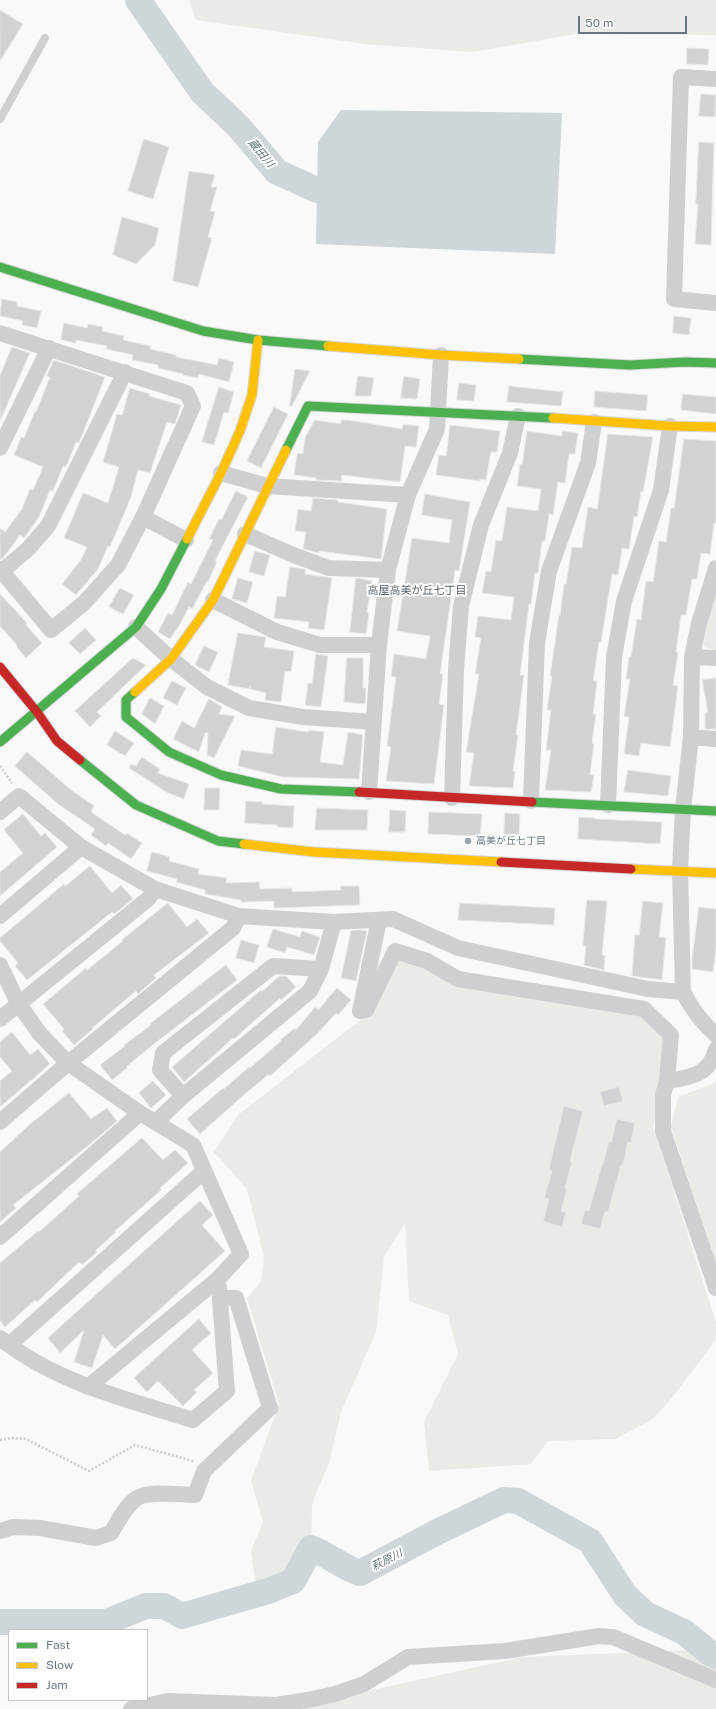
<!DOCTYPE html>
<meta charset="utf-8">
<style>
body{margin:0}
#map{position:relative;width:716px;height:1709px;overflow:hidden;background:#f9f9f9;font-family:"Public Sans",sans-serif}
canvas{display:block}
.legend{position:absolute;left:8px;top:1629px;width:140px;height:72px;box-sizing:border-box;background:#fff;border:1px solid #c1c8cd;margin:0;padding:5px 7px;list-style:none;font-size:12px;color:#657683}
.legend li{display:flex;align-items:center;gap:8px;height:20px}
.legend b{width:20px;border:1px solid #c1c8cd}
.scale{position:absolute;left:578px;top:16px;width:109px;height:18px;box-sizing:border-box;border:2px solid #657683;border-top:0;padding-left:5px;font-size:12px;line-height:14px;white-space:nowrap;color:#657683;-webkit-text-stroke:3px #fff;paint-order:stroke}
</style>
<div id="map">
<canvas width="716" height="1709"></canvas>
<ul class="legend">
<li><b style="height:5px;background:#4caf50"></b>Fast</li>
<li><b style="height:5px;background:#ffc107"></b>Slow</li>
<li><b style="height:5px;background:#c62828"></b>Jam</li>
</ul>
<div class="scale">50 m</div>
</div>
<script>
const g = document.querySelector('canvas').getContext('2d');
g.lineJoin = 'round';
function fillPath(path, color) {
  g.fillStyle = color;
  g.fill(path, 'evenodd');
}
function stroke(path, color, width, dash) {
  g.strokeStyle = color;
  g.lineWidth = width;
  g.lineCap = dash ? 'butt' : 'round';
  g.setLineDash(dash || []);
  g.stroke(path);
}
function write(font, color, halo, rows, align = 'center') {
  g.font = font + ' "Public Sans","Noto Sans JP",sans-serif';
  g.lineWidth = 4;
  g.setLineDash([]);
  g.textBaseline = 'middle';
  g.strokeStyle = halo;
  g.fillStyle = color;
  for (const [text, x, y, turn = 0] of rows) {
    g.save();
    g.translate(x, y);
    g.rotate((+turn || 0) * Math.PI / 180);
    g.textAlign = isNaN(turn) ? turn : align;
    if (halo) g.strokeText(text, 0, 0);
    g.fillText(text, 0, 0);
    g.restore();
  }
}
fillPath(new Path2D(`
 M189 0H716V35L576 34 472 52 365 44 196 20Z
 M716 593V650L704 647 705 623Z
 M403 953 459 976 643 1008 673 1046 653 1126 716 1322V1340L674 1395 653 1419 615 1439 548 1441 531 1464 429 1471 424 1422 458 1354 448 1315 409 1301 405 1223 384 1257 376 1332 341 1412 329 1464 315 1495 312 1506 311 1548 290 1579 256 1588 251 1551 263 1522 251 1481 279 1404 247 1298 261 1281 264 1258 247 1189 214 1152 238 1115 364 1017Z
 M716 1081V1265L671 1127 678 1097 714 1083Z
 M716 1649V1709H285L523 1657Z`), '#e8ebe6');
fillPath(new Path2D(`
 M341 110 562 113 555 254 316 244 318 142Z`), '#ced6d9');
stroke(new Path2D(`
 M138 0 202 92 238 126 277 172 317 190 352 192
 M0 1622H106L146 1606H164L182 1616 268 1591 293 1581 311 1548C329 1555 343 1568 360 1573L437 1532 504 1500 518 1501 590 1541 625 1595 645 1614 684 1632 711 1654 716 1656`), '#ced6d9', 26);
const building = new Path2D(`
 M0 10 23 24 0 61Z
 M687 48 709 49 708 65 687 64Z
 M701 94 716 95 715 117 699 116Z
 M144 139 169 147 153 199 128 191Z
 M699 142 714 143 711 245 695 244 698 204H696Z
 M189 171 215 175 211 187H217L210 211 215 212 208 237 212 238 198 287 173 281Z
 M122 217 159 228 155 245 136 264 113 255Z
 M2 299 17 302V306L41 311 37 328 22 325 23 321 0 316Z
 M674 316 691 318 689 335 673 333Z
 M64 323 87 328 88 324 103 327 102 331 124 336 123 340 151 346 150 349 176 355V357L217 365 219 358 234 362 229 382 199 374 198 378 183 375V374L158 368V365L132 360 133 355 106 349 107 346 76 340V343L61 340Z
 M12 347 30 353 0 421V376Z
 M54 360 105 377 79 443 76 442 66 467 63 466 53 491 50 490 39 517 24 538 20 535 4 557 0 560V528L5 532 22 509 30 489 33 490 43 467 14 455 21 437 24 438 35 411 36 412 50 377 47 376Z
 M295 369 310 371 292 406H290Z
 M358 376 374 378 371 396H355Z
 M404 376 420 379 417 399 401 398Z
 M459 383 476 385 474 401 457 400Z
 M509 386 563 392 561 406 507 402Z
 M219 387 234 392 228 413 224 412 214 445 202 442Z
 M130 388 150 394 149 396 181 405 175 424 167 422 150 473 138 470 131 497 110 547 108 546 98 569 76 595 62 584 81 560 87 547 64 538 83 493 108 503 119 467 103 462 117 414 122 415Z
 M595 391 648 395 646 411 594 407Z
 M683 394 716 397V414L681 410Z
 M274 407 288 414 261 468 247 461Z
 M315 420 341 424V420H348L402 429 403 424 419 426 416 447 405 446 400 482 342 475 341 481 316 480V478L294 475 297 455 298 453 303 454 305 438Z
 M450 425 500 431 497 452H491L486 480 480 479V481L436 475 439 455 446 456Z
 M527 431 562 436V431L578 433 575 454H569L565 483 558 482 553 515 549 514 545 541H542L538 573H535L531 604H529L520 675H524L516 735H518L513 771H515L513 788 469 786 474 753 466 752 479 674H475L481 638 475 637 478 616 511 620 514 597 482 593 486 571 491 572 496 540 502 541 507 507 538 511 541 489 517 486 520 464 522 465Z
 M608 434 653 437 643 492 641 491 637 517 634 516 629 549 622 548 618 575 612 574 601 642H599L593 681H597L593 714H596L592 743 594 744 590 775H594L591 792 545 790 551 750H546L551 710H547L552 676H550L559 615 560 616 564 584H566L572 547 582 548 588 507 597 509Z
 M684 439 716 441V523H714L710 554 701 553 697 579H692L686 615H681L676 652H678L673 685 678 686 670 747 641 743 639 756 624 754 629 717 624 716 630 679H626L629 657H631L637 619 641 620 646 581 653 582 659 541 666 542 671 508H674Z
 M236 491 248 497 215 561 217 562 208 582 207 581 192 609 189 607 179 626 170 639 158 632 168 613 172 615 188 582 191 584 213 540 209 539 219 519 221 520Z
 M425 494 470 502 459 571 455 570 440 674H443L439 704 444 705 434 784 386 781 391 747 387 746 396 677 391 676 394 654 426 659 430 636 397 631 412 538 449 543 452 520 422 515Z
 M313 498 338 500V502L387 509 381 559 319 551V553L303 549 306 532 295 531 298 509 311 511Z
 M255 551 270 555 264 576 249 572Z
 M290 567 305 569V574L332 578 324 630 308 628 309 622 274 618 277 596 285 597Z
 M238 578 253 582 247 603 232 599Z
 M356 578 372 581 367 612 369 613 366 634 350 632Z
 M120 588 134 595 123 614 109 607Z
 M0 594 27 623 26 625 42 643 26 658 16 646 17 645 0 626Z
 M85 628 96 640 80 654 69 643Z
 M238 633 266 637 264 647 294 651 291 672 285 671 281 702 265 700 266 693 250 689V686L249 689 228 685Z
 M204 646 218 652 209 672 195 665Z
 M316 654 328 656 321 707 305 705 308 683 312 684Z
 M133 658 146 665 97 712 101 716 90 727 75 711Z
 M347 658H363V688H366L365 704 344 702Z
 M716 678V729H705V713L708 712 702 680Z
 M172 681 186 688 177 705 163 698Z
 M150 698 164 706 155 724 142 714Z
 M209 699 222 707 219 714 235 716 214 758 207 755 208 733H205L199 752 173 739 182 721 194 728Z
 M276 727 308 732 309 730 324 732 320 762 343 765 348 732 363 735 359 779 283 777 238 766 241 750 272 754Z
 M115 731 134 743 125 756 107 745Z
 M27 752 70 789 94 806 91 812 125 835 127 833 142 843 131 859 108 843 106 846 91 835 95 829 58 804 15 766Z
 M142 757 160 769 158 773 189 784 184 799 168 793 129 768 131 764 136 766Z
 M628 770 671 776 668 796 624 792Z
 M205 788H220L219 810H204Z
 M246 801 262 802V804L294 806 293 828 277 827V825L245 823Z
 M317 808 368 810 367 830H315Z
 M390 810 406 811 405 832H389Z
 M429 812 482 814 480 836 428 834Z
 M505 813 520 814 519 835H504Z
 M23 814 41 836 45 833 57 847 0 896V872L23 853 4 830Z
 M579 817 595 818V819L662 822 660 844 578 839Z
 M152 852 170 857 169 861 199 869 198 874 227 878 226 883 259 882 260 889 292 888V892L341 890 340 886H359L360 905 274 908V901L241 902V900L205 894V890L176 882 177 879 147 871Z
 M90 866 112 893 121 885 133 899 114 914 112 912 27 980 15 966 18 963 0 941V938L64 884 65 886Z
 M587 900 607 901 602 955 605 956 604 970 584 965 586 946H583Z
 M643 901 663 903 659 937 666 938 662 980 632 976 635 935H639Z
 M168 903 187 927 197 919 209 933 154 975 156 978 138 994 136 991 92 1028 93 1029 74 1045 62 1031 64 1029 43 1004 86 968 87 970 123 941 122 940Z
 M460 903 555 908 554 925 458 920Z
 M699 907 716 909V947L713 972 692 969V959Z
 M273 929 300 937 302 931 320 937 314 955 287 947 285 953 267 947Z
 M361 930 367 931 356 981 341 978 351 931Z
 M241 940 259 945 254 963 236 958Z
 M226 965 237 980 150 1047 126 1067 127 1068 112 1080 100 1065 125 1046 124 1045 151 1025 150 1024Z
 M280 976H286L296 987 281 1000 280 998 234 1039 233 1038 184 1082 172 1067 261 990 262 991Z
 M337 988 351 1000 338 1015 336 1013 317 1034 270 1076 269 1074 246 1093 200 1134 187 1119 223 1088 224 1089 249 1067 250 1068 281 1041 280 1040 295 1028 296 1030 315 1007 318 1010Z
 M12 1032 30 1055 38 1049 50 1064 0 1107V1081L12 1071 0 1057V1042Z
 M153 1081 166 1095 151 1108 139 1093Z
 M619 1087 623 1101 604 1106 600 1092Z
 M69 1093 91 1119 107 1108 117 1121 89 1145 13 1205 16 1208 0 1222V1152L28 1126Z
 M564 1106 583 1111 570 1161 572 1162 565 1188 567 1189 561 1211 566 1212 562 1227 543 1221 549 1199 544 1198 552 1171 549 1170Z
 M617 1119 635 1123 631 1143 628 1142 623 1165H621L608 1212H605L600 1229 581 1224 585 1210 589 1211 602 1164H603L609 1141 611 1142Z
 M142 1138 163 1160 175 1150 188 1163 160 1188 161 1190 115 1231 116 1232 95 1251 97 1252 82 1265 79 1262 37 1302 35 1300 5 1327 0 1321V1263L38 1231 39 1232 79 1196 77 1194Z
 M200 1201 213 1215 202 1225 225 1251 115 1349 103 1335 92 1368 74 1362 84 1330 60 1353 48 1338Z
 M199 1319 211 1333 192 1350 213 1373 194 1390 197 1392 183 1406 158 1381 147 1392 134 1378Z`);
fillPath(building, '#d0d2d3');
stroke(building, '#e8e8e8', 1);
const fast = new Path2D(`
 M0 267 203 331 258 340 328 346
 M519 359 630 365 685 362 716 363
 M286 450 308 406 553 418
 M135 692 126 700V717L169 752 221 775 281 789 359 792
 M0 742 136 627 161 589 187 539
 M80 760 136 805 218 841 244 844
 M532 802 716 811`);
const slow = new Path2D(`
 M328 346 441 355 519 359
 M553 418 670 426 716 427
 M187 539 221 473 240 431 252 395 258 340
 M135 692 171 659 213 600 286 450
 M244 844 314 852 501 862
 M631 869 716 873`);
const jam = new Path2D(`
 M0 667 37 712 57 741 80 760
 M359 792 532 802
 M501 862 631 869`);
stroke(fast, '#d5d6d7', 11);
stroke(slow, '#d5d6d7', 11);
stroke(jam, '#d5d6d7', 11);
stroke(new Path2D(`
 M0 766 12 783
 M0 1440 11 1438 26 1439 89 1471 135 1445 193 1461`), '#cbcccd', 2.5, [2, 2]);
stroke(new Path2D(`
 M0 119 45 38`), '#cecfd0', 8);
stroke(new Path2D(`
 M716 79 681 77 674 299 716 303
 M0 333 187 393 193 406 143 517 118 565 84 603 51 630 0 569
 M0 448 49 348
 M221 473 267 486 408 495
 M143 517 186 540
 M245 534 296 556 329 568 388 570
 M716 568 699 623 692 657 691 737 683 809 680 871 683 992C692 1009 701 1022 716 1035
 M2 571 28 549 48 526 125 372
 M213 600 277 632 320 645H379
 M136 627 171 659 207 687 249 708 303 717 374 722
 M692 657 716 658
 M691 737 716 739
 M369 792 379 645 388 570 408 495 437 429 441 355
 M452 798 456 669 461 606 481 525 510 453 518 416
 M531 801 537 643 549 571 588 463 594 422
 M608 805 614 657 624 601 661 490 670 426
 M0 812 19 796 81 847 155 889 239 916 334 922 393 919 458 948 648 989 683 992
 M0 916 81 847
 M379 920 360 1011 366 1010 395 951 427 961 458 979 644 1009 671 1035 667 1081
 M0 965 18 1003 40 1034 68 1063 140 1113 193 1145 241 1254 218 1279 88 1387
 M0 1019 148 899 155 889
 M716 1049C710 1075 689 1078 667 1081L663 1095V1131L716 1288
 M183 1096 160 1070 163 1053 273 966 321 969
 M0 1122 68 1063 233 928 239 916
 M156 1122 183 1096 310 991 321 969 334 922
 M0 1237 140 1113
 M0 1338C56 1383 126 1399 193 1420L227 1391 219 1287
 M9 1345 204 1171
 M0 1531 13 1527 40 1528 96 1538 111 1533C118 1522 125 1506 137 1498 150 1490 180 1495 195 1495L204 1471 270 1408 236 1298H220
 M131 1709 168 1701 276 1705 308 1700 335 1694 364 1684 408 1657 505 1651 599 1636 613 1637 716 1680`), '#cecfd0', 16);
stroke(fast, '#4caf50', 9);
stroke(slow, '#ffc107', 9);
stroke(jam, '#c62828', 9);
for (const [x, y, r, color] of [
 [468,841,4,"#99a4ac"]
]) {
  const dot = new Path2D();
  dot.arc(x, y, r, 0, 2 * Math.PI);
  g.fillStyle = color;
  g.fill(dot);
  stroke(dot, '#fff', 1.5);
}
write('10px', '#657683', '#fff', [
 ["高美が丘七丁目",476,841]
], 'left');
write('italic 11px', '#60757c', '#fff', [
 ["蔵田川",261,153,50],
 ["萩原川",387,1560,-27]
]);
write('11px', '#57646e', '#fff', [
 ["高屋高美が丘七丁目",417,591]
]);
</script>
